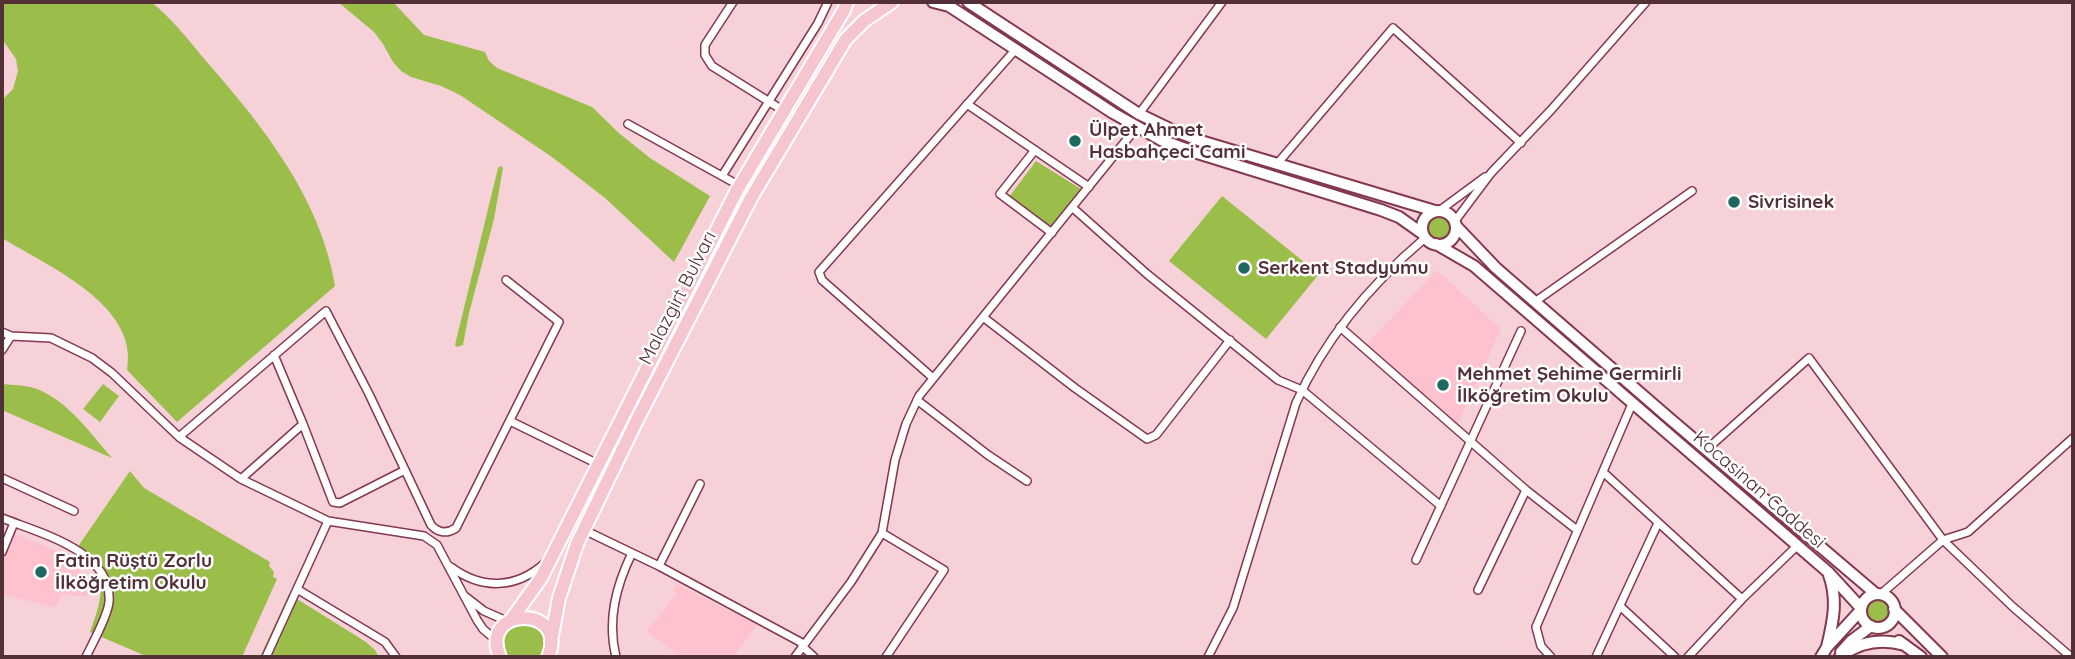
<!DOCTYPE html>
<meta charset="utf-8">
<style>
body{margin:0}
#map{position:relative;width:2075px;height:659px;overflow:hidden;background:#f6d1d8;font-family:Quicksand,sans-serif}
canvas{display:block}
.frame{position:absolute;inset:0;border:4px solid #532f38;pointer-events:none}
</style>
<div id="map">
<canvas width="2075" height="659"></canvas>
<div class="frame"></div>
</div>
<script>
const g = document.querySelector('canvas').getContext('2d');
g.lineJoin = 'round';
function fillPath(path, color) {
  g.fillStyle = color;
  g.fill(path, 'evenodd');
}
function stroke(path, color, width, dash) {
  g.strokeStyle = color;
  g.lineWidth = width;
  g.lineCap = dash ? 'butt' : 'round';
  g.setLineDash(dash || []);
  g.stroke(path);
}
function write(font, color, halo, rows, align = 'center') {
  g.font = font + ' Quicksand,sans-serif';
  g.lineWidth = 5;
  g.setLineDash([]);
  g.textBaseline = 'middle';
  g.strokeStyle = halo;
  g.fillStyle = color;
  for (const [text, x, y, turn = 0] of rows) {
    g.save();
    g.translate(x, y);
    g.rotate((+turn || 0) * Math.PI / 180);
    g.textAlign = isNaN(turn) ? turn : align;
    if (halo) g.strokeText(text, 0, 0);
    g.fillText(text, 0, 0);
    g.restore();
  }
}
fillPath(new Path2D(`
 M1437 270 1501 329 1457 425 1366 345Z
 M4 530 71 556 84 578 89 597 62 594 56 608 2 594V535Z
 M677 584 757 625 733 657H680L647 631 677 593 673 590Z`), '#fec2cf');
fillPath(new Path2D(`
 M2 2H151C172 18 189 41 206 61 263 126 321 199 335 286L177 422 127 370C140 305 46 265 2 238L3 136 2 100 13 89 18 71 16 59 2 39Z
 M338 2H393L424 35 485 52 489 61 497 68 592 107 620 134 650 158 710 196 674 262 605 198 552 157 460 95 441 86 411 77 401 71 393 62 383 44 374 32Z
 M1036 161 1081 189 1051 227 1009 197Z
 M501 166 503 168 494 219 469 313 463 345 457 347 455 345 498 168Z
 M1222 196 1319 274 1266 339 1169 261Z
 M1426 228a13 13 0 1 1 26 0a13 13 0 1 1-26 0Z
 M2 384C12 385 24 385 34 388 67 399 90 433 112 458L2 410Z
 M103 384 119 396 100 422 83 409Z
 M130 471 144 488 270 562 269 566 274 572 273 577 277 579 242 657H148L90 632C105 591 106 581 79 545Z
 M289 594 366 642 375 650 379 657H260Z
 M1866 611a12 12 0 1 1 24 0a12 12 0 1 1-24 0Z
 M530 623C544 633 549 642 541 657H507C497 635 508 624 530 623Z`), '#9bbd4a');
const minor = new Path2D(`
 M733 2 705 45V55L712 66 784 111
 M967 104 1089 187
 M1139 114 1222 2
 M628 124 740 186
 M1035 150 1000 194 1052 233
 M1277 164 1393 28 1521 143
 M722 176 818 23 828 2
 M1073 208 1147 274 1278 380 1302 390 1441 506
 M1439 211 1485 177
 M1455 221 1491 173 1551 110 1646 2
 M1536 301 1692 191
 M983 317 1075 388 1147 439 1156 435 1230 340
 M1340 327 1526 490 1577 530
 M2 332 11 336 51 338 92 358 112 373 179 437 241 479 328 521 424 536 437 545 477 620 483 629 497 641
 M2 350 11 336
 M274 355 303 424 333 502 340 503 405 470
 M933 378 822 280 819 272 1016 49
 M917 400 988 455 1027 481
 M510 421 598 464
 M179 437 326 311 369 394 431 525C438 533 447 534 456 528L559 322 506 280
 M1706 450 1809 358 1943 540 2013 607 2071 657
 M1603 472 1742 599
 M2 478 74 511
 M241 479 303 424
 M2 518C39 533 113 551 109 602 108 616 92 644 86 657
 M584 530 659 566 804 644
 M882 533 944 570 886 657
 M2 552 14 523
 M1416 560 1521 331
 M659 566 700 484
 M451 567C482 590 516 589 545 563
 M297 589 385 642 396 657
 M1478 590 1526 490
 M1881 594 1943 540 1968 532 2073 438
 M466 597 484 611 509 622
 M1620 606 1675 657
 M802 646 814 657
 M266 657 328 521
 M616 657C607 620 616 586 632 553
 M795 657 851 582 882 533 895 460 906 424 919 396 1137 127
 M1208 657 1233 608 1296 403C1325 338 1371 284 1425 238
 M1551 657 1541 646 1536 627 1632 404
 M1596 657 1658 523
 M1688 657 1742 599 1797 546`);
const secondary = new Path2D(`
 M933 2 949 6 1113 113 1161 140 1194 152 1381 210 1399 217 1423 234
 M968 2 1139 114 1170 129 1204 142 1435 211
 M1422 228a17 17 0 1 1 34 0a17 17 0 1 1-34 0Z
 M1456 226 1496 268 1669 418 1876 594
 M1436 244 1474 266 1828 572 1861 608
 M1861 611a17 17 0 1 1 34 0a17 17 0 1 1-34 0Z
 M1894 609 1942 657
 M1899 641 1921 657
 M1827 647C1833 622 1838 600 1829 575
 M1841 652 1851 641 1871 626
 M1821 657 1827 647 1861 610
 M1840 657C1859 642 1881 638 1905 645`);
const trunk = new Path2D(`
 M511 620 541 578 737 190 844 10 847 2
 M551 641 559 598 577 544 637 420 751 198 846 39 864 21 892 2
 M500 657C478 605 570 605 548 657`);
stroke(minor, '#84384f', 10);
stroke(secondary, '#84384f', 14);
stroke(trunk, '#fff', 16);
stroke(minor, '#fff', 7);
stroke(secondary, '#fff', 10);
stroke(trunk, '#f6c6d0', 12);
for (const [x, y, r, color] of [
 [1075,141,7,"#1e685f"],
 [1734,202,7,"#1e685f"],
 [1244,268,7,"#1e685f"],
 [1443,385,7,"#1e685f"],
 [41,572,7,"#1e685f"]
]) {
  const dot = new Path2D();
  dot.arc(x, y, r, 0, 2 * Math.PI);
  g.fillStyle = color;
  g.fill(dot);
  stroke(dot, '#fdfdfd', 2.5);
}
write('bold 19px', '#532f38', '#fdfdfd', [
 ["Ülpet Ahmet",1089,130],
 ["Hasbahçeci Cami",1089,152],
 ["Sivrisinek",1748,202],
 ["Serkent Stadyumu",1258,268],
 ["Mehmet Şehime Germirli",1457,374],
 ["İlköğretim Okulu",1457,396],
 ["Fatin Rüştü Zorlu",55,561],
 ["İlköğretim Okulu",55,583]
], 'left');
write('19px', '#532f38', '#fdfdfd', [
 ["Malazgirt Bulvarı",678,298,-63],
 ["Kocasinan Caddesi",1759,490,41]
]);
</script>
